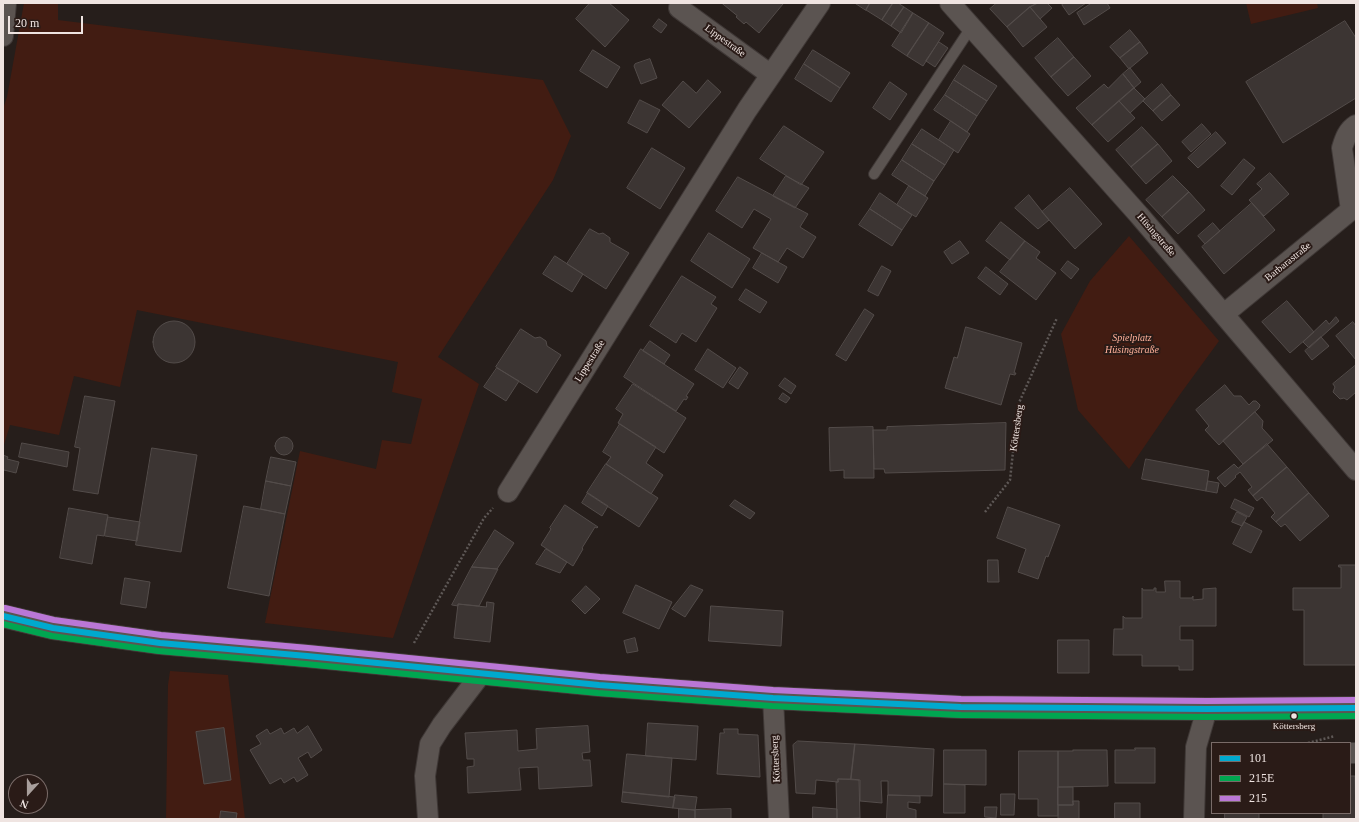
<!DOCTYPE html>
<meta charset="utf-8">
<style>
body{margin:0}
#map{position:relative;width:1359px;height:822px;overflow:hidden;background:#261e1b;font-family:Georgia,serif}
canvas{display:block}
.frame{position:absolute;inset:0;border:4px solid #efe4e1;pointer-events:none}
.legend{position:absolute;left:1211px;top:742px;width:140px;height:72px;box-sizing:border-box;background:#2a1b17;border:1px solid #796b68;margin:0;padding:5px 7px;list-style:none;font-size:12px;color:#efe4e1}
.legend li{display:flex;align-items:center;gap:8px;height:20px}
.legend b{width:20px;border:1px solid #796b68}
.north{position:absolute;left:8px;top:774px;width:40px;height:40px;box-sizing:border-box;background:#2a1b17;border:1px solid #796b68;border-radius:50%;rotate:201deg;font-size:11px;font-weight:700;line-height:16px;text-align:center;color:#efe4e1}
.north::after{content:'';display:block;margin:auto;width:14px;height:18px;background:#a99f9c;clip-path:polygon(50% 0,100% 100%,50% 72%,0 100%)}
.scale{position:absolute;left:8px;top:16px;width:75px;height:18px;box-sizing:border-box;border:2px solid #efe4e1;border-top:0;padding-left:5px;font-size:12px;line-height:14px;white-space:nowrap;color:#efe4e1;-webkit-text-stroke:3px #2a1b17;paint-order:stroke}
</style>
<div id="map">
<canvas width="1359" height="822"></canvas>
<div class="frame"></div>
<ul class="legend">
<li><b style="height:5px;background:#00a9ce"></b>101</li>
<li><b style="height:5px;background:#00a651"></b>215E</li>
<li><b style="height:5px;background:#ba77d6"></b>215</li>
</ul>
<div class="north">N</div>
<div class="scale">20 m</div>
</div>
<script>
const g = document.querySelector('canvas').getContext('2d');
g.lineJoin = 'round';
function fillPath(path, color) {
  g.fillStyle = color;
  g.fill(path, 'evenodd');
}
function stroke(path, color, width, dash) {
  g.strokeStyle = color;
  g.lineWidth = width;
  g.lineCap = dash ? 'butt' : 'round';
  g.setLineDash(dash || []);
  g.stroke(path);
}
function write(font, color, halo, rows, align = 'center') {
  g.font = font + ' Georgia,serif';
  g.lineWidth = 4;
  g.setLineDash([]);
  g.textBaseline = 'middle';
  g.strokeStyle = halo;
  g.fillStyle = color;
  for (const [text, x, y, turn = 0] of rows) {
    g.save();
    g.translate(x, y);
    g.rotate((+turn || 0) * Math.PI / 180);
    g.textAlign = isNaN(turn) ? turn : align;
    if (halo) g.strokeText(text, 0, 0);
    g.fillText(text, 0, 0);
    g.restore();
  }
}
fillPath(new Path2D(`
 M24 3H58V20L543 80 571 136 553 180 438 357 479 384 393 638 265 623 300 451 376 469 382 440 411 444 422 399 392 392 398 362 137 310 120 387 74 376 59 435 10 425 3 448V109L7 97Z
 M1246 3H1317L1318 8 1251 24Z
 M1129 236 1219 341 1181 393 1129 469 1078 410 1061 334 1090 281Z
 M170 671 228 675 245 819H166L168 685Z`), '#421c12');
const building = new Path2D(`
 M590 3H609L629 20 605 47 576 19Z
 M722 3H782L783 4 759 33 746 22 744 24 736 17 737 16Z
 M855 3H870L866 10Z
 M870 3H893L882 20 866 10Z
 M893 3H898L904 7 891 26 882 20Z
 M997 3H1038L1030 7 1007 27 990 9Z
 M1038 3H1047L1052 8 1040 19 1030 7Z
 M1065 3H1086L1069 15 1062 5Z
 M1092 3H1107L1110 8 1084 25 1077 13Z
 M904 7 913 13 901 33 891 26Z
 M1030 7 1047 27 1023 47 1007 27Z
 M913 13 929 23 907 56 892 46Z
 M659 19 667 25 661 33 653 27Z
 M1345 21 1356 38V98L1283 143 1246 82Z
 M929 23 944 33 923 66 907 56Z
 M1130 30 1140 42 1120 58 1110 47Z
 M1058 38 1074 57 1051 77 1035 58Z
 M939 42 948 48 935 67 926 61Z
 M1140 42 1148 53 1129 69 1120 58Z
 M593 50 620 67 607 88 580 71Z
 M813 50 850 73 840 88 804 64Z
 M1074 57 1091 76 1068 96 1051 77Z
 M650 59 657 78 641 84 634 66 635 64Z
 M804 64 840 88 831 102 795 79Z
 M964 65 997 86 987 101 954 80Z
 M1130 68 1141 82 1134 88 1123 74Z
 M1123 74 1134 88 1092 125 1076 108 1104 84 1108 88Z
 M708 80 721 92 689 128 662 105 683 81 696 93Z
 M954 80 987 101 977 116 945 95Z
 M890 82 907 94 890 120 873 108Z
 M1162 84 1171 95 1153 111 1143 101Z
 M1134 88 1145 99 1130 113 1119 101Z
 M945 95 977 116 967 132 934 110Z
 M1171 95 1180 105 1162 121 1153 111Z
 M640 100 660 110 647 133 628 123Z
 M1119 101 1135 118 1108 142 1092 125Z
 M951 121 970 134 958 153 939 140Z
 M1202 124 1211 134 1191 152 1182 142Z
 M784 126 824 152 801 185 760 159Z
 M1142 127 1158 144 1131 167 1116 150Z
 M922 129 954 150 945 165 912 144Z
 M1216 132 1226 143 1198 168 1188 158Z
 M912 144 945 165 934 181 902 160Z
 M1158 144 1172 161 1146 184 1131 167Z
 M652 148 685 168 660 209 627 188Z
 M1244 159 1255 168 1232 195 1221 186Z
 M902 160 934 181 925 196 892 175Z
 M1270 173 1289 194 1264 216 1249 200 1262 189 1257 184Z
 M786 176 809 188 795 208 773 196Z
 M1173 176 1189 192 1162 217 1146 200Z
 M738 177 808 214 800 227 816 237 803 258 787 248 778 262 753 248 771 219 754 209 742 228 716 211Z
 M909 186 928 198 916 217 897 205Z
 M1070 188 1102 224 1075 249 1042 212Z
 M1189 192 1205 210 1178 234 1162 217Z
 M880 193 912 215 902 230 870 209Z
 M1029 195 1049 220 1038 229 1015 208Z
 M1252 203 1275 230 1224 274 1202 247Z
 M870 209 902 230 892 246 859 225Z
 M1001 222 1025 241 1010 260 986 241Z
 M1213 223 1220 231 1205 244 1198 236Z
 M590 229 599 234 603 233 610 238V242L629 253 606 289 567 264Z
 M709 233 750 259 732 288 691 261Z
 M960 241 969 253 952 264 944 252Z
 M1025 241 1040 252 1036 258 1056 273 1036 300 1000 272Z
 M762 253 787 267 778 283 753 268Z
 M555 256 583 274 572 292 543 274Z
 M1068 261 1079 269 1071 279 1061 270Z
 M882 266 891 271 878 296 868 291Z
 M986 267 1008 284 1000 295 978 278Z
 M682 276 716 297 711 304 717 308 696 342 682 333 676 343 650 326Z
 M746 289 767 302 760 313 739 300Z
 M1287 301 1314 332 1290 353 1262 322Z
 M865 309 874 315 846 361 836 355Z
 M1336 317 1339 321 1309 348 1303 342 1326 320 1329 324Z
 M153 342a21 21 0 1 1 42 0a21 21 0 1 1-42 0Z
 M1353 322 1356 326V360L1336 336Z
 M966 327 1022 343 1014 373H1016L1015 375 1010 374 1001 405 945 388 954 357 957 358Z
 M521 329 535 338 540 337 546 341 547 346 561 355 537 393 496 367Z
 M1321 337 1329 346 1312 360 1305 351Z
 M650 341 670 355 664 364 643 351Z
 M641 349 694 384 686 396 688 397 686 400 684 399 676 411 624 377Z
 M708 349 736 368 723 388 695 370Z
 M1356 365V392L1347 400 1344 398 1340 399 1333 392 1335 387 1333 384Z
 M740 367 748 373 738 389 729 383Z
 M497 368 519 381 506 401 484 387Z
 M785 378 796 386 791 394 779 386Z
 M633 384 686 418 664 453 618 423 623 414 616 409Z
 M1225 385 1234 396H1241L1249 405 1253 401H1256L1260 405 1259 408 1219 445 1205 430 1209 426 1196 410Z
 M783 393 790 398 786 403 779 399Z
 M85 396 115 401 98 494 73 490 80 448 75 447Z
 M1255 412 1263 421 1262 428 1273 440 1243 464 1223 441Z
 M1006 423 1005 470 885 473 884 469H874L873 430H887V427Z
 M620 424 656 447 646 463 663 475 651 494 606 464 611 457 603 452Z
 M873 427 874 478H844V470L830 471 829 428Z
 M275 446a9 9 0 1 1 18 0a9 9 0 1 1-18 0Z
 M22 443 69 452 67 467 19 457Z
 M1267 444 1287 467 1253 496 1248 490 1252 487 1240 472 1235 476 1236 477 1225 487 1217 478 1234 464 1238 468Z
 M152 448 197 455 181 552 136 545Z
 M3 455 8 457 7 459 19 462 16 473 4 470 3 473Z
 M271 457 296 462 291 486 266 481Z
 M1146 459 1209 471 1206 491 1142 479Z
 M606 464 658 498 639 527 587 493Z
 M1287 467 1309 493 1276 522 1271 517 1275 513 1262 497 1257 501 1253 496Z
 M266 481 291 486 285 514 261 509Z
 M1208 481 1219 483 1217 493 1206 491Z
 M588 493 608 506 602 516 582 503Z
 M1309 493 1329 516 1300 541 1285 524 1281 527 1276 522Z
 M1235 499 1254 508 1249 517 1231 508Z
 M735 500 755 513 750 519 730 506Z
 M565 505 598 527 597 528 595 527 582 548 583 549 573 566 541 545 551 529 550 528Z
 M244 506 285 514 269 596 228 588Z
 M1008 507 1060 525 1048 557 1046 556 1038 579 1018 572 1026 549 997 538Z
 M69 508 108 515 104 536 97 535 92 564 60 558Z
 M1237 512 1247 517 1242 526 1232 522Z
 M108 517 140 522 137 541 105 536Z
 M1244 522 1262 531 1251 553 1233 544Z
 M495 530 514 543 497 569 472 567Z
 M546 549 567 562 560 573 536 564Z
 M988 560H998L999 582H988Z
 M1339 565H1356V665H1304V610H1293V588H1341V567H1339Z
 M472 567 498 569 479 606 458 604V606L452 605Z
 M125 578 150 582 146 608 121 604Z
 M1165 581H1180V598H1192L1193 596V600L1203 599V589L1216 588V626H1180V640H1193V670H1179V666H1142V655H1113L1114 629H1123V616L1125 618H1142V588L1143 590H1154V588H1156V592H1165Z
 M636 585 672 602 659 629 623 613Z
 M691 585 703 590 685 617 672 609Z
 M586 586 600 599 585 614 572 601Z
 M487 602 494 603 490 642 454 638 458 604 486 607Z
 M711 606 783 611 781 646 709 641Z
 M635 638 638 651 627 653 624 641Z
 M1058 640H1089V673H1058Z
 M648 723 698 726 696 760 646 756Z
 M308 726 322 750 311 758 308 752 298 758 308 775 297 782 294 777 284 783 281 778 270 784 250 750 261 744 256 736 267 729 270 734 281 728 284 734 294 728 297 733Z
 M588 726 590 752 582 753 583 760H590L592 786 539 789 538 767 519 768 521 790 468 793 467 767 474 766V759H467L465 733 517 730 518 751 537 749 536 729Z
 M224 728 231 780 204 784 196 732Z
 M724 729H738V734L758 735 760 777 717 774 720 733H724Z
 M798 741 855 744 851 779H838V782L816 780 815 794 796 793 793 745Z
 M855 744 934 749 932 796 888 795V781H881L882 803 860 801V780L851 779Z
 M1135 748H1155V783H1115V750H1135Z
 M944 750H986V785L944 784Z
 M1073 750H1107L1108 786 1058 787V751H1073Z
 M1019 751H1058V816H1038V799H1019Z
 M627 754 672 758 669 797 623 792Z
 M1350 776H1355L1356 819H1323V813H1350Z
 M838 779 859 780 860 818 837 819 836 782H838Z
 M944 784 965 785V813H944Z
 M1058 787H1073V805H1058Z
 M623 792 675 797 673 808 622 802Z
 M1001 794H1015L1014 815H1001Z
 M675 795 697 797 695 810 673 808Z
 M888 795 920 796V803L908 802V808L916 810V819H887Z
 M1073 801H1079V819H1058V805H1073Z
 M1115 803H1140V819H1115Z
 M813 807 837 809V819H847H813Z
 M985 807H997L996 818 985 817Z
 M679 809 695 810V819H679Z
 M731 809V819H695V810Z
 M221 811 237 813 236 819H220Z
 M1225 813H1259V819H1225Z`);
fillPath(building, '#3c3533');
stroke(building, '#534c4a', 1);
const lane = new Path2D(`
 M874 174 972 26`);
const street = new Path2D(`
 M950 3 1139 215 1356 470
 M679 8 771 75
 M3 36 6 3
 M1351 210 1342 148C1345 138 1348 130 1356 125
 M1224 314 1351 210 1356 208
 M508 492 747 110 820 3
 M773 698 779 819
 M1350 753H1356
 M428 819 425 776 430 744 442 725 481 674
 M1194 819 1196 747 1207 709`);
const secondary = new Path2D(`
 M3 616 53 628 160 643 307 656 599 685 773 698 961 707 1207 709 1356 708`);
stroke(lane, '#3f3836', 12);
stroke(street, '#3f3836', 22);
stroke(secondary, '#3f3836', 24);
stroke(new Path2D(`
 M985 512 1010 480 1018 405 1057 318
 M414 643 484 518 493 508
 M1308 743 1335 736`), '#5e5856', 2.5, [2, 2]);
stroke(lane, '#5b5451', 10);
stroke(street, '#5b5451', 20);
stroke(secondary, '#5b5451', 22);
stroke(new Path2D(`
 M3 616 53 628 160 643 307 656 599 685 773 698 961 707 1207 709 1356 708`), '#00a9ce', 6);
stroke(new Path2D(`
 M3 624 52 636 159 651 306 664 598 693 772 706 961 715 1207 717 1356 716`), '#00a651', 6);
stroke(new Path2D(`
 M5 608 54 620 161 635 308 648 600 677 773 690 961 699 1207 701 1356 700`), '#ba77d6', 6);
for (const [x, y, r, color] of [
 [1294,716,3.5,"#efe4e1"]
]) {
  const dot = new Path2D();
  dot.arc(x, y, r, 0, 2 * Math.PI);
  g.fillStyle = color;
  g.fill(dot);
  stroke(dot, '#2a1b17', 1.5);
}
write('9px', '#efe4e1', '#2a1b17', [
 ["Köttersberg",1294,727]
]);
write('10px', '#efe4e1', '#2a1b17', [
 ["Lippestraße",725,41,36],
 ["Hüsingstraße",1156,235,49],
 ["Barbarastraße",1288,262,-39],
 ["Lippestraße",590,361,-58],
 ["Köttersberg",1017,428,-82],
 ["Köttersberg",776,759,-93]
]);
write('italic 10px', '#feb09a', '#2a1b17', [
 ["Spielplatz",1132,338],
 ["Hüsingstraße",1132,350]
]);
</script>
